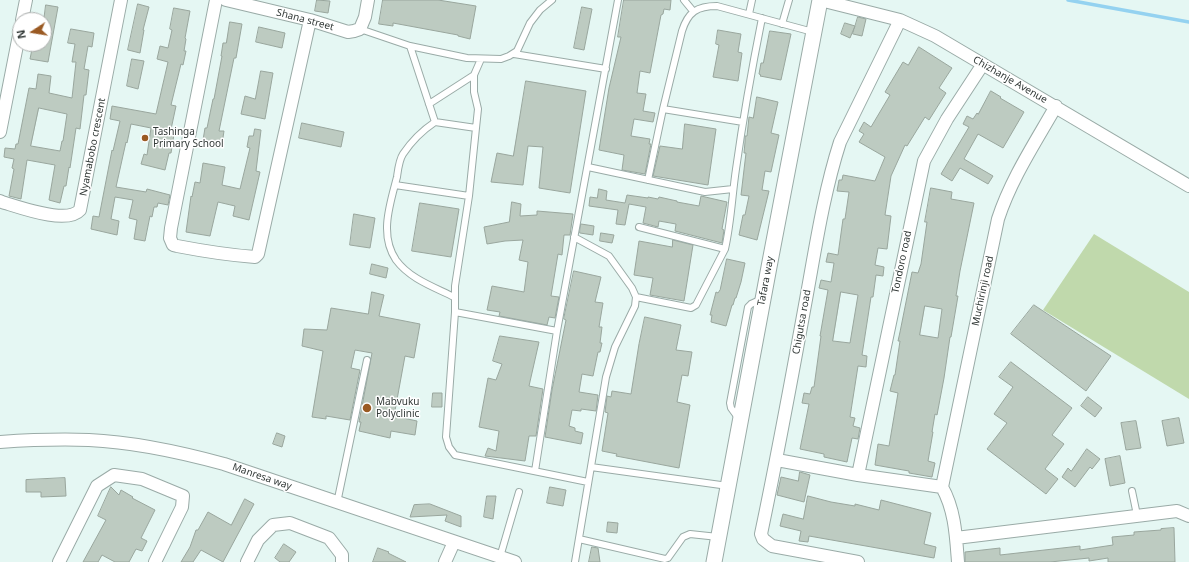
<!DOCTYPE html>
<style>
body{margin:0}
#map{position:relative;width:1189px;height:562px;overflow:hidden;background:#e5f7f3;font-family:"Noto Sans",sans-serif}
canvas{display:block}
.north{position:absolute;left:12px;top:12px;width:40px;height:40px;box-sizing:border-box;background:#fff;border:1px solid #adb0af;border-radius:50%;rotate:258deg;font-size:11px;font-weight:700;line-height:16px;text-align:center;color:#323937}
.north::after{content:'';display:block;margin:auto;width:14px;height:18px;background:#9a5a23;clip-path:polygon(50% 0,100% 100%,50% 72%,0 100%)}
</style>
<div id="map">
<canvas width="1189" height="562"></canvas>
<div class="north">N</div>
</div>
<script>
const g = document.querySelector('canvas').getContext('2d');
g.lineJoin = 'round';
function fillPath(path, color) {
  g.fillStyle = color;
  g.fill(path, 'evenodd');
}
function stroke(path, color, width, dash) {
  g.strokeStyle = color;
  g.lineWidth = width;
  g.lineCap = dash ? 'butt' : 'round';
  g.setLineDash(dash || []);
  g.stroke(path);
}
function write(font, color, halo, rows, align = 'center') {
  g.font = font + ' "Noto Sans",sans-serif';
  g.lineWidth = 3;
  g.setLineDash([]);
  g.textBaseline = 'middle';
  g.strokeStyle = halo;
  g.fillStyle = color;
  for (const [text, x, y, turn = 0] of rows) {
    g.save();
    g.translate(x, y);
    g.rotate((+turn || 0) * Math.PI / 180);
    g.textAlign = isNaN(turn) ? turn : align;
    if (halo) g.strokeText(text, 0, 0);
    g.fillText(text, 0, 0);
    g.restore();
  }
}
fillPath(new Path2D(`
 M1094 234 1189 292V399L1043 310Z`), '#c0d9ac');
stroke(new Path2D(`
 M1068 0 1189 22`), '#94d2f0', 3.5);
const building = new Path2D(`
 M317 0 330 1 328 13 315 11Z
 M383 0H438L476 6 470 39 458 36V35L393 23V26L379 24Z
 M624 0H671L670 10 664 9 663 14 661 15 650 73 640 71 637 93 646 94 643 111 655 113 653 122 634 119 631 136 650 139 649 144H651L645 174 622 170 624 155 599 150 609 88 621 37H618Z
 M138 4 149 7 143 30H144L140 53 128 50Z
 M46 5 58 7 48 62 30 59 33 44H44V18Z
 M582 7 592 9 584 50 574 48Z
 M174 8 190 11 185 38 186 39 184 51H186L183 65 181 64 171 105 176 106 170 134H174L171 153H169L165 170 141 164 144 154 147 155 151 128 131 124 127 143 126 142 116 187 146 192 147 189 170 195 168 205 158 203 157 207H154L152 217 150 216 145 241 134 239 137 220 129 218 133 200 115 197 111 219 119 221 117 235 91 229 93 216 99 217 112 150 113 151 120 121 110 119 112 106 156 114 168 62 157 59 160 46 168 48 172 30 170 29Z
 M858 17 866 19 862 36 853 34Z
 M230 22 242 24 236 58H234L219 131H224L222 144 203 140 205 128H207L213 99H214L222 56H221L223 43H226Z
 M845 23 855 26 850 38 841 34Z
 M259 27 285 33 282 48 256 42Z
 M71 29 94 33 92 47 88 46 84 69 89 70 86 95H84L80 129 76 128 70 168 69 167 66 186H64L60 203 49 200 55 165 27 160 21 199 9 196 14 169 12 168 14 159 4 157 5 148 15 149 16 144H18L29 88 36 89 38 74 51 76 49 93 72 98 76 62H72L75 44 68 43ZM39 108 67 114 63 141H62L60 151 31 146Z
 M718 30 741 34 738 52 742 53 738 81 713 77 719 45 716 44Z
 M770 31 791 34 781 80 760 76 761 75 759 74 761 63H763Z
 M919 47 952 68 939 88 946 93 929 120 925 117 907 146 905 145 891 176 885 215 891 216 887 249 878 248 875 265 884 267 883 276 876 275 873 297H871L862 355 867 356 866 367 858 366 850 417 855 418 853 426 860 428 858 439 852 438 847 462 824 457V454L800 449 809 404 802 403 804 393 810 394 812 387H814L821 336H820L828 290 819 288 821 280 831 282 834 263 826 262 828 253 838 255 843 219H845L849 192 837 191 839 180H842L843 175 875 181 885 157 859 142 864 134 859 131 864 122 871 127 890 95 885 92 903 62 908 65ZM841 292 858 295 850 343 833 341Z
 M132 59 144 61 138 89 127 86Z
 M261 71 273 73 265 119 241 114 245 96 255 99Z
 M526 81 586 91 570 193 539 188 543 147 528 146 523 185 491 182 497 153 513 156Z
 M991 91 1001 97 1000 98 1024 112 1003 148 978 134 964 159 993 176 988 184 960 168 952 181 941 174 969 127 963 124 967 116 973 119 977 113 978 114Z
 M757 97 778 102 771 133 779 135 771 172 765 171 762 190 769 191 757 240 739 235 743 215H745L749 196 741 195 746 153H744L745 142V136H747L749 117 753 118Z
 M302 123 344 132 341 147 299 138Z
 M685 124 716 129 708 185 653 176 660 146 682 149Z
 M255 129 261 130 256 171 260 172 249 220 233 216 235 206 218 202 210 236 186 232 191 196 192 197 195 182 200 183 203 163 225 167 222 185 240 189 250 148 247 147 249 136H253Z
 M931 188 952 192 951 199 974 203 960 271 956 296H958L951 337H950L944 378 937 415 935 414 932 432H933L928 461 935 463 932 477 909 473V471L875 465 878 444 889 446 898 393 890 391 894 375H895L900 341H898L900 332 912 272 918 273 921 264 927 222H925ZM925 306 942 309 938 338 920 335Z
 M599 189 607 191 606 200 625 203 627 195 648 198V197L658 199 659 197 677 201V202L699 206 701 196 727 202 722 229 724 230 722 243 675 231 676 224 659 221 658 227 643 223 646 207 629 204 625 225 616 224 618 210 589 206 590 197 597 198Z
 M512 202 521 204 520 216 537 215V211L573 214 570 235H564L562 255 558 254 551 296 559 297 555 318 549 317 547 325 499 316 500 312 487 310 492 286 524 292 528 262 519 260 523 240 505 241 487 244 484 227 509 222Z
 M420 203 459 209 451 257 412 251Z
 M354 214 375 218 370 248 350 245Z
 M581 224 594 226 593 235 580 233Z
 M601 233 614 235 612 243 600 241Z
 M673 240 693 245 684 301 650 295 653 278 634 275 639 241 672 247Z
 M727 259 745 263 741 282 736 298H735L733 305H732L726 326 711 322 712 315H710L716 292 718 293 720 290Z
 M372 264 388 268 386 278 370 274Z
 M574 271 601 277 595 302 603 303 599 327H602L600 343H602L600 352H598L593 376 582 374 579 392 598 395 596 411 581 409V411L572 410 569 426 575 428V431L583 433 581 444 545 437 552 390 566 320 564 319Z
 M372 292 384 295 379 316 420 324 414 358 405 356 394 416 417 421 415 435 391 431 390 438 359 431 361 422H359L372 353 355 350 351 368 360 370 350 420 326 416V419L312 417 323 351 302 346 304 329 327 330 331 308 368 314Z
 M1034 305 1111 356 1086 391 1011 334Z
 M645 317 681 325 676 350 692 352 688 376 682 375 677 402 690 405 679 468 616 456 617 454 602 451 608 413 605 412 607 396 611 397 612 391 631 394 639 344Z
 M500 336 539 342 529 386 543 389 536 436H529L525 461 485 456 488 448 496 451 499 431 479 427 488 378 496 380 502 364 493 361Z
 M1011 362 1072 408 1052 435 1064 444 1045 469 1058 479 1046 494 987 449 1007 423 994 414 1013 387 999 377Z
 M433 393H442V407H432Z
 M1088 397 1102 408 1095 417 1081 406Z
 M1179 418 1184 443 1167 446 1162 421Z
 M1136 421 1141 448 1126 450 1121 423Z
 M277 433 285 436 282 447 273 444Z
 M1087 449 1100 459 1092 469 1090 467 1075 487 1062 477 1068 468 1071 471Z
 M1120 456 1125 483 1110 486 1105 459Z
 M800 472 810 475 804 502 777 495 781 477 798 481Z
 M65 478 66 496 41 497V492H26V480Z
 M111 487 119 495 121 490 133 497 132 498 155 510 141 538 147 541 142 551 136 549 129 562H115L102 555 98 562H83L106 520 98 516Z
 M550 487 566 490 563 506 547 503Z
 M487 496H496L493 519 484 517Z
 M808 496 831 502 855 506V504L879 510 881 500 931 513 924 544 936 547 934 558 809 536 808 542 799 541 801 531 780 526 783 514 803 519Z
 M245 499 254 504 223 562 201 550 193 562H181L190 547 196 530H198L208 512 231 525Z
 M430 504 461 516V527L445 521 447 515 410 517 414 505Z
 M608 522 618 523 617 533 607 532Z
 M1174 528 1175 562H1108V558L1089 561V558L1050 562H965V552L1000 548V555L1080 546V550L1113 545 1112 537 1134 535V532L1161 530V529Z
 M284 544 296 552 289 562H280L275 558Z
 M592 547 598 548 600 562H589Z
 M378 548 389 552 388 553 406 562H373Z`);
fillPath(building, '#bdcbc1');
stroke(building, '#99a69d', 1);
const service = new Path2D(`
 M684 0 693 11
 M749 14 752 0
 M782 24 789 0
 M360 29 410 46 467 58 501 59 509 56 517 51 530 23 540 10 552 0
 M410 46 435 122
 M514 54 606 69
 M429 104 474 75
 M663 109 743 122
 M588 167 705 192 733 189
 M648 180 663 109 682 31C688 12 697 6 717 6L813 32
 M395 185 469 196
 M639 227 725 249
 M574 237 609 256 632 288 636 297 635 306 615 347 606 377 575 562
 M454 297C434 287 410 279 396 260 379 235 390 204 397 177 398 170 399 160 403 154 411 142 423 130 435 122L476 128
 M636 297 691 308 696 305 725 249C731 223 732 196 736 169 743 119 752 68 762 18
 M455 312V286L469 196 476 128 478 109 474 92V75L481 59
 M557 331 455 312 446 437 449 447 455 455 588 482
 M739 419 731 408 730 403 748 307 751 304 762 299
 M591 467 728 486
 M535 471 557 331 618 0
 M1132 491 1137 515
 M337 503 367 360
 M579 539 665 559 668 558 683 537 690 534 718 537
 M500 557 519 492`);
const minor = new Path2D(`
 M216 0 171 228 170 238 173 245 177 246C203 251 228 255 255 257L258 254 310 20
 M226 0 310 20 348 32 354 31 360 29 365 17 368 0
 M820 0 900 20 935 36 1189 186
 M22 20 26 0
 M0 132 20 30
 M0 201 2 202C19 207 67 225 80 210L121 0
 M0 442C29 440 59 439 89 440 135 442 180 452 224 464L515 562
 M777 460 858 475 942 487C955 510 956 536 958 562
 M858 475 924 161 947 119 983 64
 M942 487 998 219C1011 179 1035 143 1056 106
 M956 538 1177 511 1189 516
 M59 562 97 486 114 475 142 479 183 496 182 507 155 562
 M247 562 258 540 273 525 290 523 329 538 342 555V562
 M445 562 454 542
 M858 562 772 546 763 539 761 534C777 458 791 382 805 305 815 251 823 195 840 142L900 20`);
const tertiary = new Path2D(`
 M714 562 769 267 820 0`);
stroke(service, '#9aaba7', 8);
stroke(minor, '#9aaba7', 14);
stroke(tertiary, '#9aaba7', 17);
stroke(service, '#fff', 6);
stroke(minor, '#fff', 12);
stroke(tertiary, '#fff', 15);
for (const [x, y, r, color] of [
 [145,138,4,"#9a5a23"],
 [367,408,5,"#9a5a23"]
]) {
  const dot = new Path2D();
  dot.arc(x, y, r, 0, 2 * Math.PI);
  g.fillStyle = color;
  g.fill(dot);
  stroke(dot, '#fff', 1.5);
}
write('10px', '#323937', '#fff', [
 ["Shana street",305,20,15],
 ["Chizhanje Avenue",1010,80,30],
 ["Nyamabobo crescent",93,147,-79],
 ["Tondoro road",902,262,-78],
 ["Tafara way",766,281,-79],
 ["Muchirinji road",983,291,-78],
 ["Chigutsa road",802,322,-80],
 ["Manresa way",262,477,19]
]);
write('10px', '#323937', '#fff', [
 ["Tashinga",153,132],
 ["Primary School",153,144],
 ["Mabvuku",376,402],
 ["Polyclinic",376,414]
], 'left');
</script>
